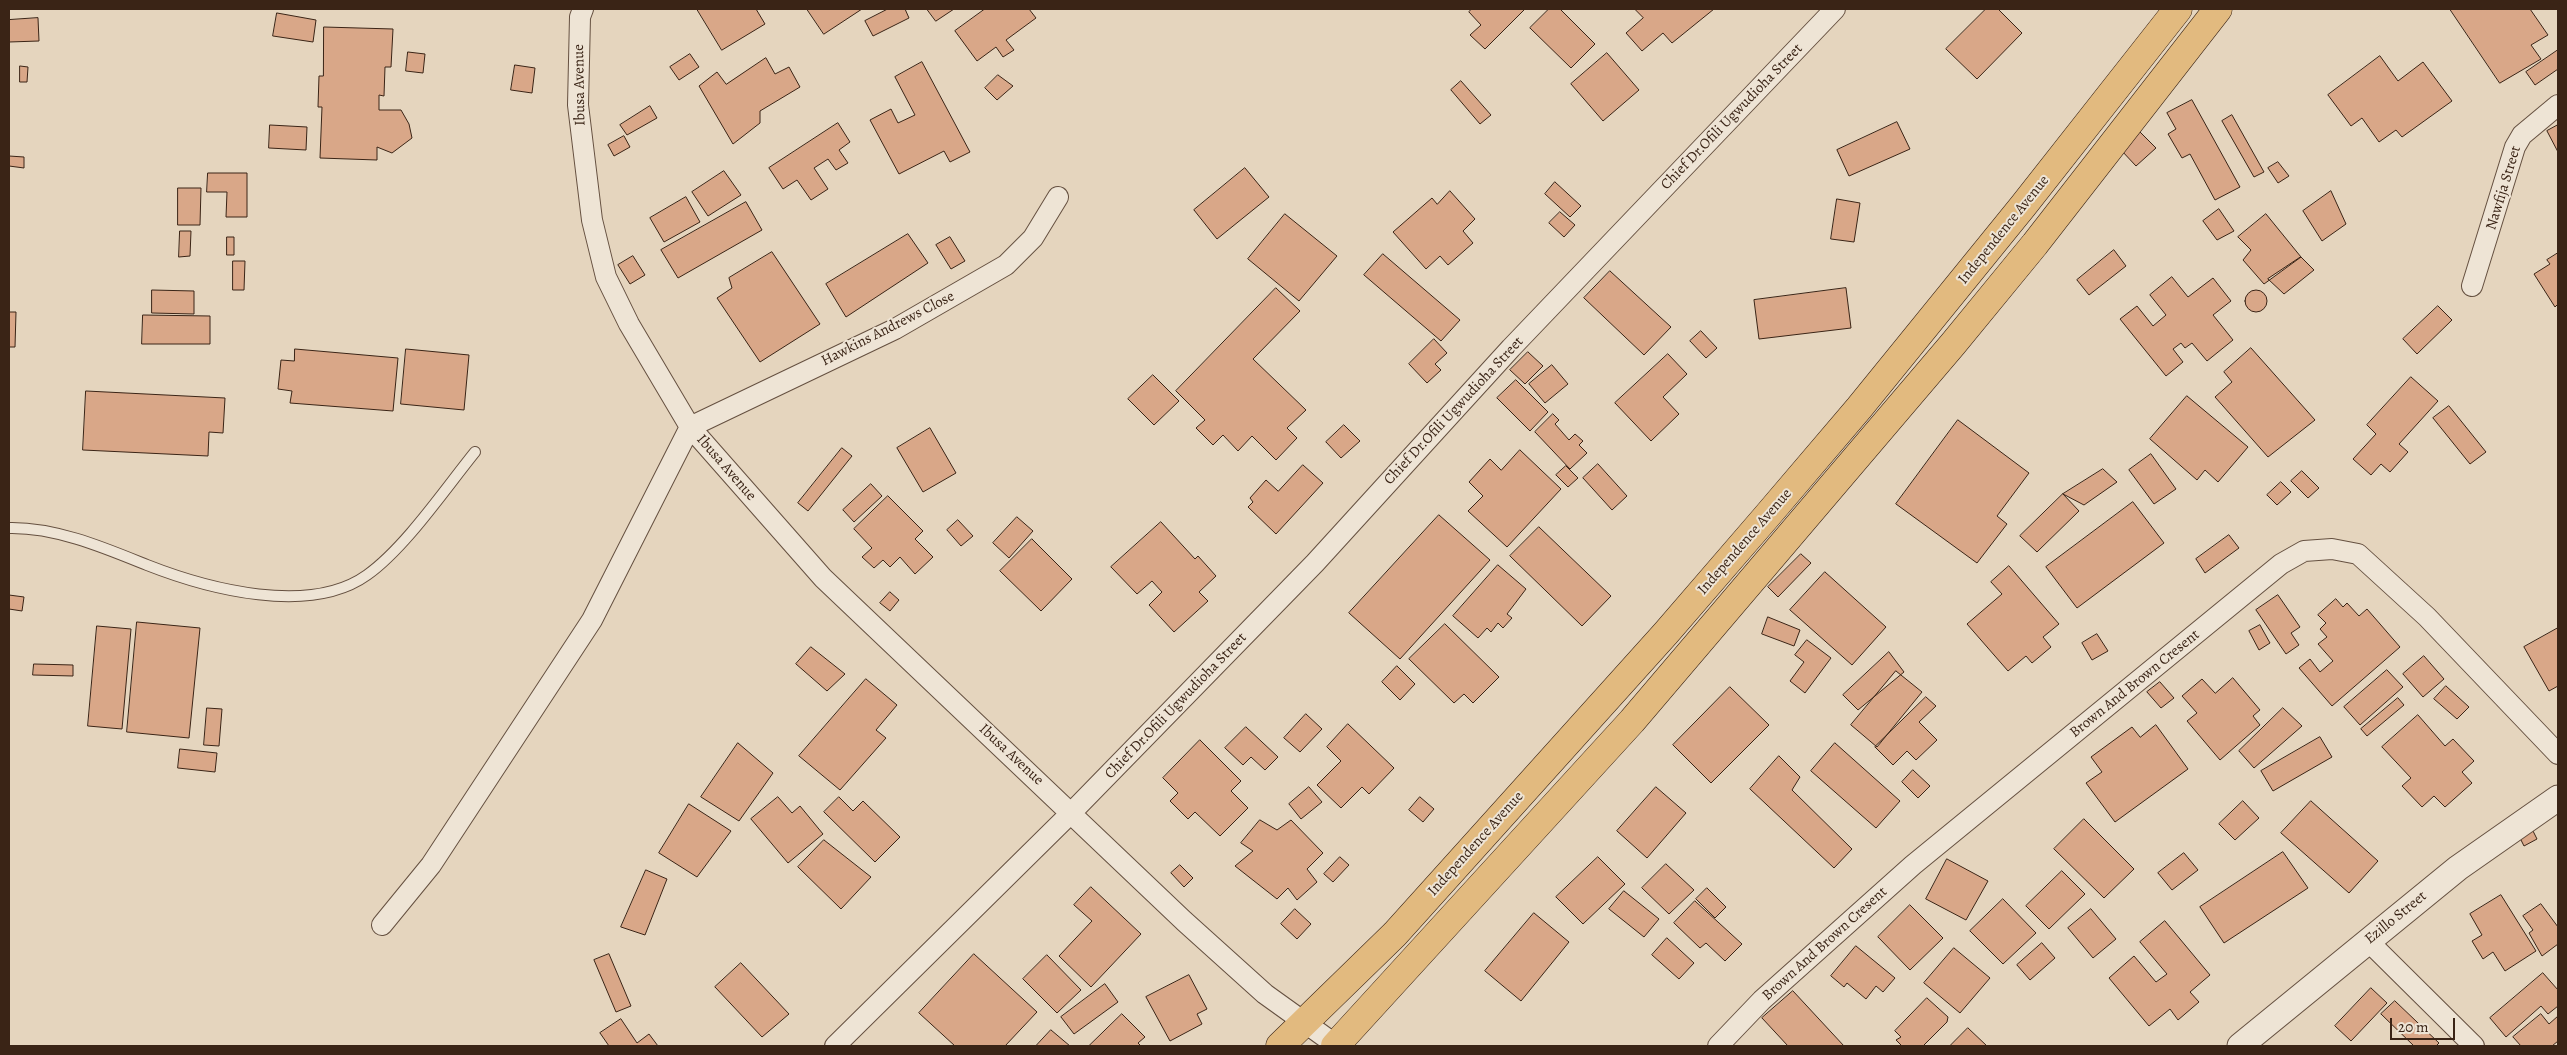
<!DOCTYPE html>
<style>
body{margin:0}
#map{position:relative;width:2567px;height:1055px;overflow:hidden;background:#e5d5be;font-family:Alegreya,serif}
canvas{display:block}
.frame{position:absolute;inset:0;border:10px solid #3a2416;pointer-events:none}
.scale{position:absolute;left:2390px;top:1018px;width:65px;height:22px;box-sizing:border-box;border:2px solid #3a2416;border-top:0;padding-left:6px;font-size:15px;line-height:18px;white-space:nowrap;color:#3a2416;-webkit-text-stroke:4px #eee4d5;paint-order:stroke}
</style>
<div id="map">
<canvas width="2567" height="1055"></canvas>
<div class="frame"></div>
<div class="scale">20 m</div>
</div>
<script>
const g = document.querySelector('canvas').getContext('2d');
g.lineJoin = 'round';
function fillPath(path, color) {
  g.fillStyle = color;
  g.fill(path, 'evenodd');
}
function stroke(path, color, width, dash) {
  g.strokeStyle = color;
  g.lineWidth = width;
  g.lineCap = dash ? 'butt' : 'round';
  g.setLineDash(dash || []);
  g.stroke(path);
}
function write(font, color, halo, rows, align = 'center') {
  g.font = font + ' Alegreya,serif';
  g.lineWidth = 4;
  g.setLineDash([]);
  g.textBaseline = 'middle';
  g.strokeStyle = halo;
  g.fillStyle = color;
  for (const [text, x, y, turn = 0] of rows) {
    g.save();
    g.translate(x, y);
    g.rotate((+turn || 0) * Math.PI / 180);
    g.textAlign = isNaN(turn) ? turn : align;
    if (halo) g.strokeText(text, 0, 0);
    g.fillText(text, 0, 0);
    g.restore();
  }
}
const building = new Path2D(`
 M697 9H756L765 24 722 50Z
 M807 9H862L824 34Z
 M888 9H905L909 18 873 36 865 21Z
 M927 9H954L936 21Z
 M985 9H1029L1036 18 1006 40 1014 50 1003 57 996 47 977 61 955 31Z
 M1472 9H1525L1485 49 1470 35 1481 25 1469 12Z
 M1549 9H1560L1595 44 1571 68 1530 28Z
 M1635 9H1714L1672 43 1663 33 1642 51 1626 33 1643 18Z
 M1986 9H1998L2022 33 1977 79 1946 49Z
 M2450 9H2530L2548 35 2531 45 2541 59 2500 83Z
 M277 13 316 20 313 42 273 36Z
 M38 18 39 41 9 42V20Z
 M324 27 393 29 391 67H385L384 96 379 95V110H401L409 124 412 138 392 153 377 147V160L320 158 322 107H318L319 76H323Z
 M2558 50V69L2535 85 2526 72Z
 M408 52 425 54 423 73 406 71Z
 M1607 53 1639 90 1603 121 1571 84Z
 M690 54 699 67 679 80 670 67Z
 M2380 56 2398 81 2423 62 2452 101 2402 137 2396 130 2379 142 2362 118 2351 126 2328 95Z
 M766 58 775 74 789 67 800 87 760 111V123L733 144 699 86 717 72 726 84Z
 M922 62 970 152 950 162 944 151 899 174 870 120 891 109 898 123 915 115 895 77Z
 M515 65 535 68 532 93 511 90Z
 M20 66 28 67 27 82H20Z
 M998 75 1013 86 997 100 985 88Z
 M1461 81 1491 115 1480 124 1451 90Z
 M2192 100 2240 187 2215 200 2190 154 2182 158 2168 134 2176 129 2167 113Z
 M650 106 657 118 627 135 620 125Z
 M2232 115 2264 172 2254 177 2222 121Z
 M1897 122 1910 149 1849 176 1837 150Z
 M838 123 850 142 839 150 848 163 836 170 828 159 814 168 828 189 811 200 797 180 783 189 769 168Z
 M270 125 307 127 306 150 269 148Z
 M2558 125V152L2547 131Z
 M2140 132 2156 148 2136 166 2121 150Z
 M624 136 630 147 614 156 608 145Z
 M9 156 24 157V168L9 166Z
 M2278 162 2289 176 2278 183 2268 168Z
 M1245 168 1269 197 1217 239 1194 210Z
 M724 171 741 195 708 216 692 192Z
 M208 173H247V217H226L227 192H207Z
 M1555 182 1581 206 1570 217 1545 194Z
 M178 188H201L200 225H178Z
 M1450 191 1475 219 1463 231 1473 243 1448 265 1440 256 1426 269 1393 232 1432 198 1437 204Z
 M2331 191 2346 224 2322 241 2303 211Z
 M686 197 700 222 664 242 650 218Z
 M1837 199 1860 203 1854 242 1831 239Z
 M746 202 762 230 678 278 661 250Z
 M2219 209 2234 231 2217 240 2203 221Z
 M1560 212 1575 225 1564 237 1549 223Z
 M1285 214 1337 256 1299 301 1248 259Z
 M2266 214 2301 257 2264 284 2243 260 2251 250 2238 237Z
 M180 231H191L190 256 179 257Z
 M908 234 928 263 846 317 826 284Z
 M227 237H234V255H227Z
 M950 237 965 261 951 269 936 245Z
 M2114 250 2126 266 2089 295 2077 280Z
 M772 252 820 324 760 362 717 298 732 288 729 278Z
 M2558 253V304L2555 307 2534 274 2550 264 2547 260Z
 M1383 254 1460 320 1441 341 1364 275Z
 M633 256 645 275 630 284 618 265Z
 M2301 257 2314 270 2284 294 2268 279Z
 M233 261H245L244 290H233Z
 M1610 271 1671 327 1644 355 1584 298Z
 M2172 277 2188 297 2213 278 2231 301 2213 315 2233 340 2207 361 2192 343 2185 348 2181 343 2173 349 2183 362 2166 376 2120 319 2137 306 2153 326 2166 315 2150 295Z
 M1276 288 1300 311 1253 359 1306 410 1287 428 1297 438 1276 460 1252 436 1238 451 1223 435 1213 445 1196 428 1205 420 1176 391Z
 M1846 288 1851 328 1759 339 1754 300Z
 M152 290 194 291V314L152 313Z
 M2245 301a11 11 0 1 1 22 0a11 11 0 1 1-22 0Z
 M2438 306 2452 320 2417 354 2403 339Z
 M9 312H16L15 347H9Z
 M143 315 210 316V344H142Z
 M1701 331 1717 348 1706 358 1690 341Z
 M1434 339 1447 353 1435 364 1441 370 1427 383 1409 364Z
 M2251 348 2315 420 2268 457 2215 397 2232 382 2224 372Z
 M295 349 398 358 393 411 290 403 292 391 278 389 281 360 294 361Z
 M406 349 469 355 464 410 401 404Z
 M1528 352 1543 366 1525 384 1510 370Z
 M1668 354 1687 374 1663 397 1679 414 1651 441 1615 403Z
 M1552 365 1568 384 1545 403 1529 384Z
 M1153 375 1179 401 1154 425 1128 399Z
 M2411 377 2438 401 2399 444 2408 452 2390 472 2381 464 2371 475 2353 459 2376 434 2367 425Z
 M1516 380 1548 412 1530 431 1497 398Z
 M86 391 225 398 223 433 209 432 208 456 83 450Z
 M2187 396 2248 447 2218 482 2205 470 2197 480 2150 439Z
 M2449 406 2486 452 2470 464 2433 418Z
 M1553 414 1559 420 1555 424 1569 440 1575 434 1583 441 1579 445 1587 453 1570 469 1535 432Z
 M1958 420 2029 473 1997 516 2007 524 1977 563 1896 504Z
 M1344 425 1360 441 1341 458 1326 442Z
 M930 428 956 473 923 492 897 448Z
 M842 448 852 456 808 511 798 503Z
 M1520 450 1561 489 1507 547 1468 511 1483 496 1469 482 1490 459 1501 470Z
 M2151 454 2176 489 2154 504 2129 470Z
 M1598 464 1627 496 1612 510 1583 478Z
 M1303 465 1323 483 1276 534 1248 507 1253 502 1250 498 1266 480 1278 491Z
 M1566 466 1578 478 1568 487 1556 475Z
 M2103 469 2117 482 2084 505 2063 494Z
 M2302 471 2319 488 2308 498 2291 481Z
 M2281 482 2291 492 2277 505 2267 495Z
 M871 484 882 496 854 522 843 510Z
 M2063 494 2079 511 2037 552 2020 536Z
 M888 496 923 531 915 539 933 557 915 574 900 557 890 567 883 560 874 568 862 557 872 548 854 529Z
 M2133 502 2164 543 2077 608 2046 567Z
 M1439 515 1490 560 1400 659 1349 613Z
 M1017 517 1033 531 1009 558 993 543Z
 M958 520 973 536 961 546 947 530Z
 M1161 522 1195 559 1198 556 1216 576 1199 592 1208 601 1174 632 1149 605 1162 592 1152 581 1137 594 1111 567Z
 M1539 527 1611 596 1582 626 1510 556Z
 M2229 535 2239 548 2205 573 2196 559Z
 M1032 539 1072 579 1041 611 1000 571Z
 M1801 554 1811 563 1778 597 1768 587Z
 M1498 565 1526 589 1507 614 1512 618 1503 628 1498 623 1491 632 1487 628 1478 638 1453 616Z
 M2009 566 2059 624 2043 637 2051 647 2032 663 2026 656 2008 671 1967 624 2002 594 1991 582Z
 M1825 572 1886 627 1852 665 1790 610Z
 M890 592 899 600 890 611 880 603Z
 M9 595 24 597 22 611 9 609Z
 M2278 595 2300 627 2291 633 2299 645 2286 654 2256 610Z
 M2336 599 2343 607 2347 603 2359 616 2367 609 2400 647 2332 706 2299 668 2310 659 2320 672 2333 661 2318 644 2327 637 2320 629 2326 623 2318 615Z
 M1768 617 1800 630 1794 646 1762 634Z
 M137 622 200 628 189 738 127 732Z
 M1445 624 1499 677 1473 703 1464 694 1454 703 1409 659Z
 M2260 625 2270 643 2259 650 2249 631Z
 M97 626 131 629 122 729 88 726Z
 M2558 628V686L2549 691 2524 647Z
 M2097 634 2108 651 2092 660 2082 643Z
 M1807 640 1831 658 1805 693 1790 681 1804 662 1795 655Z
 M811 647 845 674 827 691 796 664Z
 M1889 652 1904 672 1858 710 1843 695Z
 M2424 656 2444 679 2423 697 2403 674Z
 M34 664 73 665V676L33 675Z
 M1397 666 1415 684 1400 700 1382 682Z
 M2387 670 2403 687 2360 725 2344 707Z
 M1896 671 1922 692 1877 747 1851 725Z
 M2233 678 2260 710 2253 716 2260 725 2220 760 2187 721 2197 713 2182 696 2202 679 2215 693Z
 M866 679 897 705 876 730 886 738 840 790 799 756Z
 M2160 682 2174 698 2161 708 2147 692Z
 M2446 686 2469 707 2457 719 2434 699Z
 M1730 687 1769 725 1711 783 1673 745Z
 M1926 697 1936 706 1919 722 1937 740 1916 760 1907 751 1893 765 1875 747Z
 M2398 698 2404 705 2367 736 2361 729Z
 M207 708 222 709 219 746 204 745Z
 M2283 708 2302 726 2254 768 2239 751Z
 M1306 714 1322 729 1300 752 1284 738Z
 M2418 715 2445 746 2453 739 2474 761 2462 772 2472 783 2445 807 2434 796 2422 807 2402 786 2411 778 2382 747Z
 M1348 724 1394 768 1369 794 1362 787 1341 808 1317 785 1341 761 1327 747Z
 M2156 725 2188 769 2115 822 2086 783 2102 772 2091 757 2132 727 2140 737Z
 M1246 727 1278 757 1265 770 1251 757 1243 765 1225 748Z
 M2320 737 2332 757 2273 791 2261 771Z
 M1200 740 1241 781 1231 791 1248 808 1220 836 1195 812 1188 819 1170 801 1178 793 1163 778Z
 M738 743 773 773 739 821 701 797Z
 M1835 743 1900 801 1876 828 1811 771Z
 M180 749 217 753 215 772 178 768Z
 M1779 756 1800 777 1792 790 1852 849 1834 868 1750 789Z
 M1913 770 1930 786 1918 798 1902 782Z
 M1309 787 1322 802 1301 819 1289 804Z
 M1656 787 1686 813 1647 858 1617 831Z
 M778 797 792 813 800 806 823 834 788 863 751 819Z
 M839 797 853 811 863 801 900 837 875 862 824 812Z
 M1420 797 1434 809 1423 822 1409 810Z
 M2243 801 2259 818 2235 840 2219 824Z
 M2311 801 2378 861 2349 893 2281 833Z
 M689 804 731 831 697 877 659 853Z
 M2084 819 2134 869 2104 898 2054 849Z
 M1260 820 1277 830 1291 820 1323 853 1307 869 1317 882 1297 900 1288 888 1277 899 1235 866 1253 851 1241 843Z
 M2531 827 2537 839 2524 846 2518 834Z
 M824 840 871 877 841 909 798 867Z
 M2283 852 2308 888 2224 943 2200 907Z
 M2184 853 2198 870 2172 890 2158 873Z
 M1340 857 1349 865 1333 882 1324 874Z
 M1598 857 1625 884 1583 924 1556 897Z
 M1947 859 1988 881 1966 920 1926 899Z
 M1666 864 1694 890 1669 914 1642 888Z
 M1180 865 1193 878 1184 887 1171 873Z
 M646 870 667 879 645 935 621 927Z
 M2062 871 2085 894 2049 929 2026 906Z
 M1091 887 1141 934 1091 987 1059 956 1092 921 1074 905Z
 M1707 888 1726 907 1715 918 1696 899Z
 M1624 891 1659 919 1644 937 1609 909Z
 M2501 895 2536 951 2505 971 2493 952 2483 959 2472 941 2482 935 2470 914Z
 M2003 899 2036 933 2003 964 1970 931Z
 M1695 901 1742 944 1725 961 1706 943 1700 948 1674 923Z
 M2541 904 2558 927V944L2542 956 2529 933 2533 930 2523 916Z
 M1910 905 1943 938 1910 970 1878 937Z
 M1295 909 1311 924 1297 939 1281 924Z
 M2091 909 2116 939 2093 958 2068 928Z
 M1534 913 1569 942 1521 1001 1485 971Z
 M2165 921 2210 975 2190 992 2199 1002 2178 1020 2170 1009 2149 1026 2109 978 2134 956 2156 982 2167 974 2140 942Z
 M1667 938 1694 963 1679 979 1652 955Z
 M2042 943 2055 958 2030 980 2017 965Z
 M1856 946 1895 978 1883 992 1876 986 1866 999 1847 983 1844 987 1831 976Z
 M1954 948 1990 978 1960 1013 1924 983Z
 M609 954 631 1006 616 1012 594 960Z
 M974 954 1037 1012 1005 1046H955L919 1013Z
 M1047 955 1081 990 1057 1013 1023 979Z
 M741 963 789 1014 762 1037 715 987Z
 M2543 973 2558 990V1006L2548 1014 2541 1006 2506 1037 2490 1018Z
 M1189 975 1207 1009 1197 1014 1202 1024 1170 1041 1146 997Z
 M1105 984 1118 1002 1074 1034 1061 1017Z
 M2371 988 2387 1003 2351 1041 2335 1026Z
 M1793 991 1844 1046H1788L1762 1018Z
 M1927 998 1948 1017 1947 1022 1923 1046H1902L1896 1040 1901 1037 1895 1031Z
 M2395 1001 2439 1043 2436 1046H2414L2381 1014Z
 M1122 1014 1145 1037 1138 1043 1141 1046H1089Z
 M2541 1014 2549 1024 2558 1016V1041L2552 1046H2521L2513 1037Z
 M621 1019 637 1043 649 1034 658 1046H609L600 1033Z
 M1968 1028 1987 1046H1950Z
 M1051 1030 1070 1046H1036Z`);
fillPath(building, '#d9a788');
stroke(building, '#3a2416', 1);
const service = new Path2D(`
 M9 528C56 527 105 548 147 565 208 589 310 616 367 575 405 548 445 489 475 452`);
const minor = new Path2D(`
 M583 9 580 17 578 105 592 220 606 277 629 324 690 427 823 578 1184 921 1265 994 1336 1045
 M2472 286 2515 147 2522 135 2558 105
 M382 925 431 865 592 620 690 427 895 329 1006 265 1033 238 1058 197
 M2368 941 2474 1046
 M835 1046 1072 812 1315 563 1511 348 1835 9
 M1718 1046 1762 1000 1913 865 2281 564 2304 551 2332 549 2358 554 2427 617 2558 754`);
const tertiary = new Path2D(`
 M2240 1046 2458 868 2558 798`);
const primary = new Path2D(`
 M1280 1046 1395 934 1666 633 1767 516 1859 408 2023 206 2178 9
 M1335 1046 1632 721 1953 344 2035 244 2218 9`);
stroke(service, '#655040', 12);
stroke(minor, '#655040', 22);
stroke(tertiary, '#655040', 27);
stroke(primary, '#3a2416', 29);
stroke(service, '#eee4d5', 10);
stroke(minor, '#eee4d5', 20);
stroke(tertiary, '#eee4d5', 25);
stroke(primary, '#e2ba7f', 28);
write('15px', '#3a2416', '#eee4d5', [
 ["Ibusa Avenue",580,85,-91],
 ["Chief Dr.Ofili Ugwudioha Street",1732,117,-46],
 ["Nawfija Street",2504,188,-73],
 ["Independence Avenue",2004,230,-51],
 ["Hawkins Andrews Close",888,329,-27],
 ["Chief Dr.Ofili Ugwudioha Street",1454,411,-47],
 ["Ibusa Avenue",726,468,49],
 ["Independence Avenue",1745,542,-49],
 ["Brown And Brown Cresent",2135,684,-39],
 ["Chief Dr.Ofili Ugwudioha Street",1176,706,-46],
 ["Ibusa Avenue",1011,755,43],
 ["Independence Avenue",1476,844,-48],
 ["Ezillo Street",2396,918,-39],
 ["Brown And Brown Cresent",1825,944,-42]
]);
</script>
